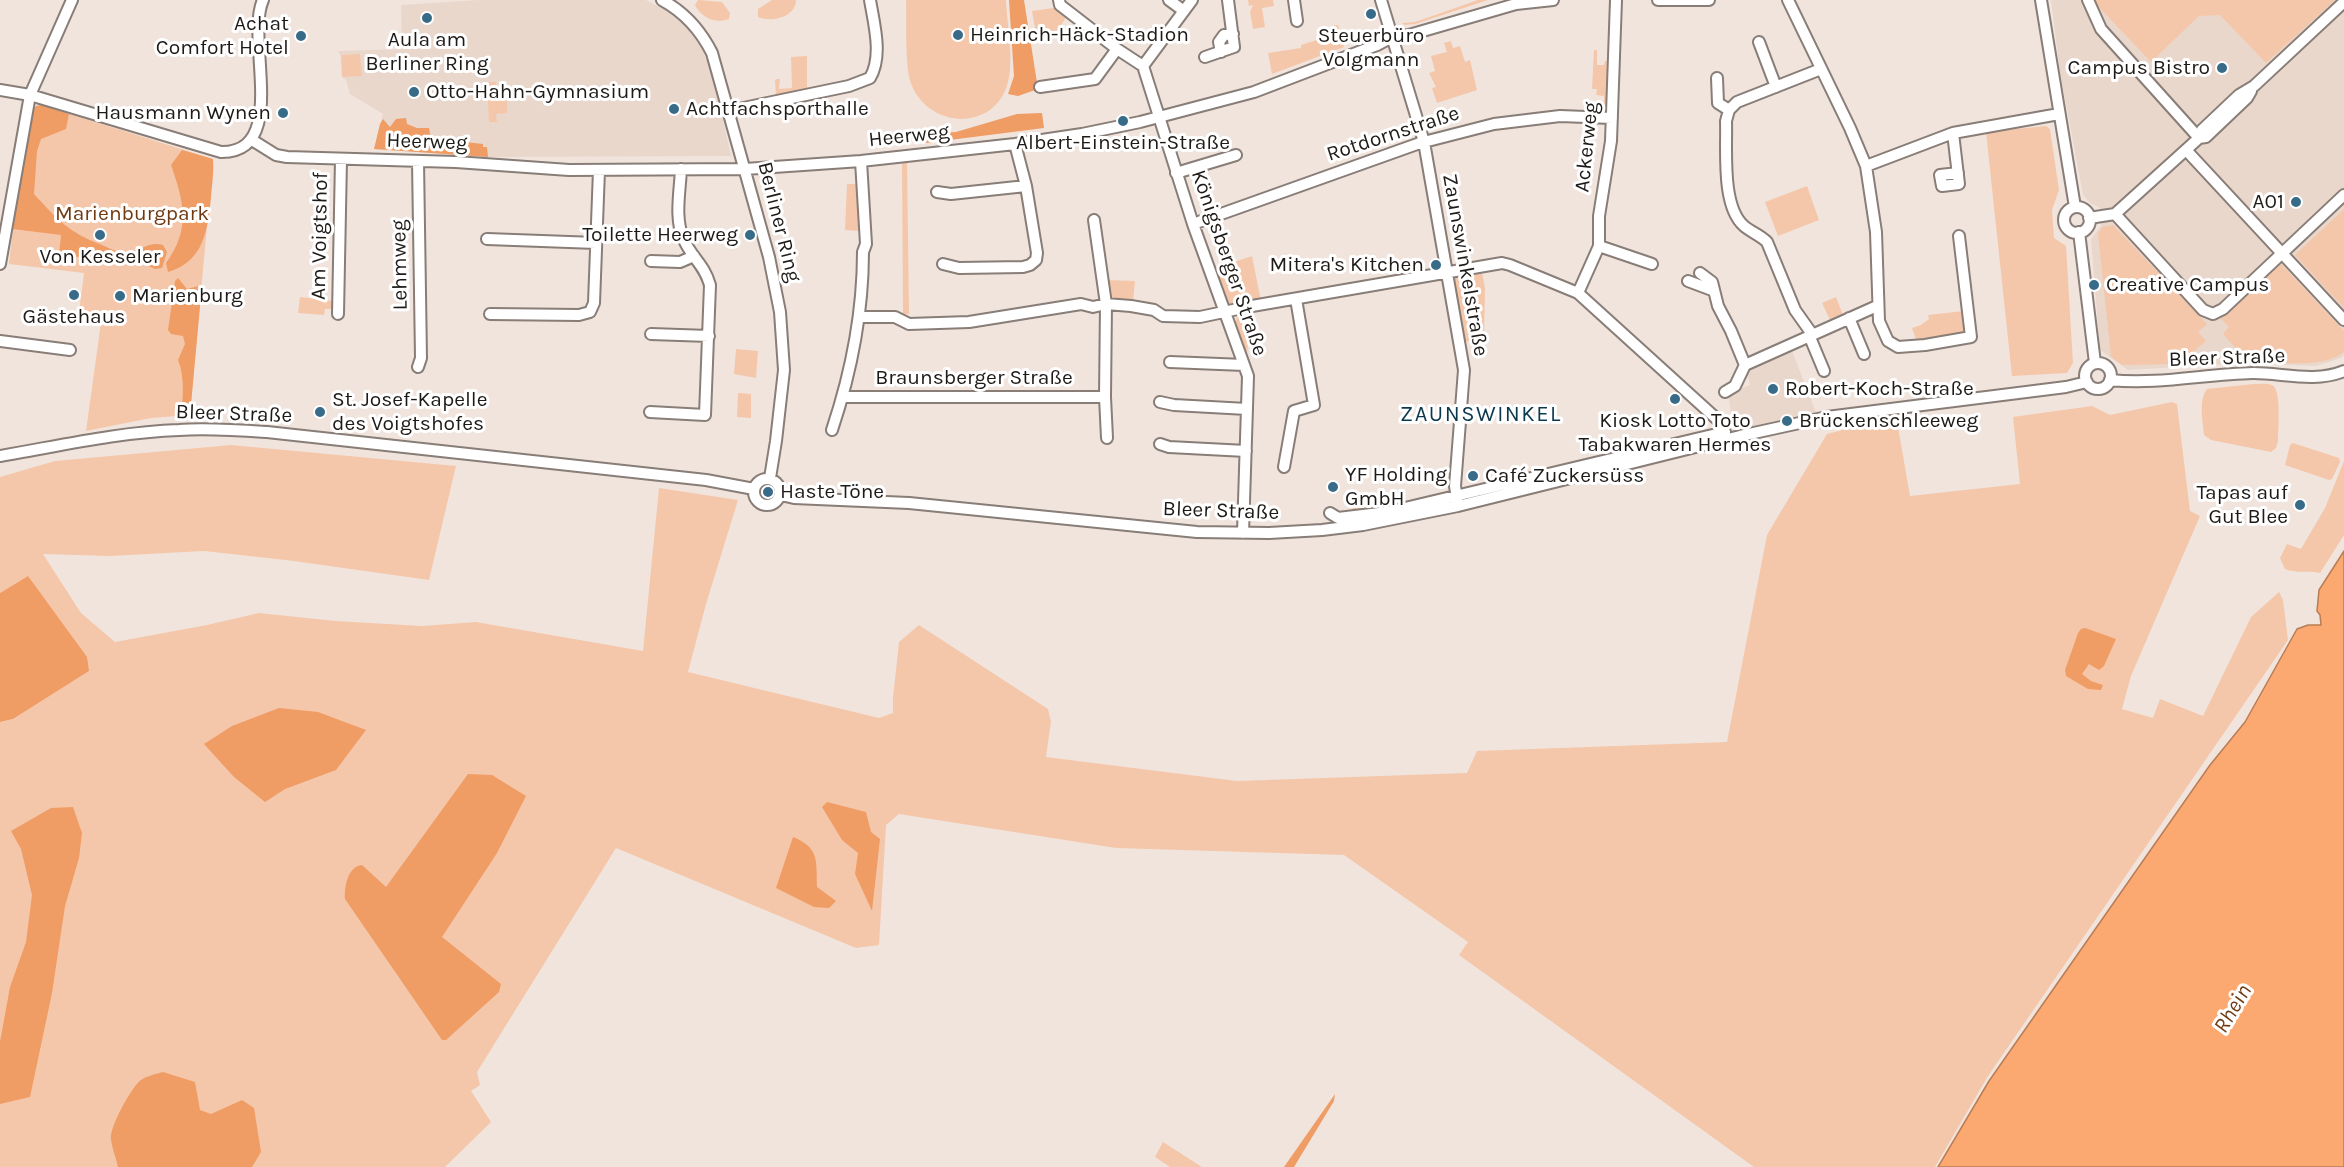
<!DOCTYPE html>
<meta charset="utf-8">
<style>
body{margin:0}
canvas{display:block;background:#f0e4dd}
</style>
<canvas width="2344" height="1167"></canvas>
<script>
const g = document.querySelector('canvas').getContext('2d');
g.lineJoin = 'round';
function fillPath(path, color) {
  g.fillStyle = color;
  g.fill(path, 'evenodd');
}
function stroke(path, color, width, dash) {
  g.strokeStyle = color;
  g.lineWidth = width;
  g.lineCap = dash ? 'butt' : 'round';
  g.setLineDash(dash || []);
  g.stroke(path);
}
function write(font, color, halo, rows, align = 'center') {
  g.font = font + ' Karla,sans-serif';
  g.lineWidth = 6;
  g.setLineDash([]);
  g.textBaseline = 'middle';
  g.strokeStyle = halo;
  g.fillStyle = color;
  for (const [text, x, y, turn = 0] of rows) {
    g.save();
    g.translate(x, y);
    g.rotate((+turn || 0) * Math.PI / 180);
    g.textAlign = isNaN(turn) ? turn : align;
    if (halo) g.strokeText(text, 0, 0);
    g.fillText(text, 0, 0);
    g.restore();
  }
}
fillPath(new Path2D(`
 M479 0H646L671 13 689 30 700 46 712 71 731 156 488 157 374 149 383 114 350 94 346 80 342 77 341 57 338 51 402 49 401 5Z
 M2051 0H2344V355L2341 358 2316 366 2247 363 2128 370 2100 350 2091 239 2101 226 2100 208 2090 203 2083 195 2060 72Z
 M1791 348 1818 418 1734 434 1728 393 1750 385 1747 373 1749 368Z`), '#ead7cc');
fillPath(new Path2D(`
 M698 0 722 2 730 13 729 19C716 24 701 18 695 5Z
 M772 0H796C796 17 772 23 758 17V9Z
 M906 0H1006C1007 24 1014 59 1008 82 996 131 931 130 912 86 904 68 907 22 906 0Z
 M1248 0H1273L1274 6 1262 8 1265 27 1253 29 1250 12 1253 5 1249 6Z
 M1478 0H1488L1415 24 1405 25 1402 23 1415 22Z
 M2096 0H2335L2266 63 2220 15 2199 16 2151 62 2094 2Z
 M1060 7 1068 14 1058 30 1036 34 1032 11Z
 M1334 25H1338L1344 47 1272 74 1268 53 1301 48V45L1320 39 1321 45 1324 44 1323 39 1336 37Z
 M1451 41 1453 48 1460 46 1465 62 1470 60 1477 90 1437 103 1432 88 1436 87 1429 73 1435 71 1431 56 1447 52 1444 43Z
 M1594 50H1597V65H1604L1605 61H1610L1607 113 1595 112V109H1604V96L1596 95 1597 89H1592Z
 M360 54 362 76 342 77 341 55Z
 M807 56V89L776 96 775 80 777 79H780L779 89 792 88 791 57Z
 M487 82H496V89H507V113L496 114 497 122H489Z
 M41 105 213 159 190 415 151 418 86 431 102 315 79 312 84 273 9 264 13 229 31 113 36 106Z
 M2046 126 2050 129 2059 190 2052 210 2054 238 2066 246 2073 363 2067 373 2012 376 1986 132Z
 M907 161 909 314H903L902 162Z
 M847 184H858V231L845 230Z
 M1807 186 1819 220 1778 236 1765 202Z
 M2344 209V308L2295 255Z
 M2113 225 2207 324 2198 332 2206 341 2179 364 2122 365 2111 357 2098 234 2102 227Z
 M1252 256 1261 301 1228 307 1214 269Z
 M2281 264 2344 331V352C2322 370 2275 361 2247 361L2223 334 2229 327 2221 319Z
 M1482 273 1485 288 1484 339 1464 342 1453 278Z
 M1107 280 1135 281 1133 302 1111 297Z
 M300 297 334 301V307L332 309H325L324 315 298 313Z
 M1836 297 1843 315 1830 320 1822 303Z
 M1964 311 1967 331 1963 336 1917 342 1912 328 1921 325 1929 319 1928 315Z
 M1248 312 1250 315 1247 357C1242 344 1230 326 1239 313Z
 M736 349 758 351 756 378 734 374Z
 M2253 384C2258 384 2267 383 2272 385 2282 389 2278 431 2278 441L2276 448 2271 452 2211 440 2204 435C2203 421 2198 401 2207 389Z
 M738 393 751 394V418L737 417Z
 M2172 402 2177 404 2190 511 2200 516 2131 676 2122 709 2153 718 2160 699 2203 716 2251 617 2279 592 2283 600 2288 640 1988 1076 1935 1167H1754L1459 955 1468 942 1344 855 1116 848 899 814 886 825 879 945 856 948 616 848 477 1072 480 1085 471 1091 491 1122 445 1167H0V722L13 719 89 671 28 576 0 593V477L55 461 231 445 456 466 429 580 294 561 204 551 110 556 43 554 81 613 115 642 207 625 259 613 335 621 422 626 476 622 643 651 659 488 738 500 706 604 688 672 879 718 893 713V698L899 642 919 625 1048 709 1051 722 1046 757 1237 781 1467 773 1477 751 1727 742 1767 535 1827 434 1850 428 1898 427 1910 496 2020 484 2013 417 2092 406 2110 415Z
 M2293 443 2339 458 2340 462 2332 479 2329 480 2285 465 2290 445Z
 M2344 461V535L2320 573C2308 570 2297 574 2285 569L2280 558 2287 544 2301 549 2325 508Z
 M1355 492 1368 494 1366 510 1352 512Z
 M1163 1142 1202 1167H1170L1155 1157Z`), '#f5c7aa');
fillPath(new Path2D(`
 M1009 0H1024L1038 89 1018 96 1008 94 1014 76Z
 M41 105 69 114 66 129 41 139 37 151 34 194C56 218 69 233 100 244 109 248 117 253 127 252 140 251 150 241 163 245L167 252 162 268 155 269 144 264 59 255 61 235 13 229 31 113 36 106Z
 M1042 113 1044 128 926 143 914 142 915 139 925 134 956 132 1017 114Z
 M406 118 407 124 417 128H429L431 139C449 139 465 142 483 144V147H487L488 157 374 149 380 124 383 119 390 127 396 119Z
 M182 150 213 159C214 172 212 185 211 197 208 229 204 262 168 272L166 263C191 229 184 202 171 165Z
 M178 278 187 289 202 285 190 415 181 416C183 398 185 377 178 360L185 344 183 336 171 334 168 330 175 281Z
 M28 576 87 657 89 671 13 719 0 722V593Z
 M2085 628 2116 639 2104 666 2099 670 2089 664 2082 674 2091 681 2103 685 2101 690 2088 689 2066 676 2065 670 2078 633 2081 629Z
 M279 708 318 712 366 730 336 770 285 789 265 802 234 777 204 744 232 726Z
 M468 774 492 775 526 796 497 853 442 937 501 984 499 992 446 1040H442L345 899C344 887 348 866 362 865L386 887Z
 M827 802 866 812 871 832 880 839 872 911 855 874 858 853 842 840 822 807Z
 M73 807 82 833 79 858 65 906 52 993 30 1097 0 1104V1042L10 987 26 942 32 895 21 849 11 831 51 808Z
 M793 837C820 848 816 861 817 887L836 901 829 908 814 907 776 888Z
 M163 1072 195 1082 200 1110 211 1114 242 1100 254 1108 261 1152 252 1167H118C116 1158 112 1148 111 1139 109 1128 132 1086 141 1080 147 1076 156 1074 163 1072Z
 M1335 1094 1334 1101 1294 1167H1284Z`), '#ef9c65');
const water = new Path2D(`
 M2344 551V1167H1938L1989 1081 2210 765 2245 722 2297 629 2308 625H2321L2320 615 2317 611 2319 590Z`);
fillPath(water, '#fca871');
stroke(water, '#b97d56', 1.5);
const minor = new Path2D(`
 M662 0C684 12 701 31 712 53L769 257 780 312 784 370 776 441 770 478
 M1059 0 1060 5 1117 49 1143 66
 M1169 0 1184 11
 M1192 0 1143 66 1193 224 1248 376 1243 533
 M1294 0 1297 21
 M1381 0 1424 142 1464 370 1455 486 1458 506
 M1658 0H1709
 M1788 0 1850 128 1866 166 1876 232 1879 321 1888 341 1898 347 1925 345 1971 337 1959 236
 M2041 0 2075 207
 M2088 0 2101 29 2199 138
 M1759 42 1776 87
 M1221 52 1219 42 1224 35 1233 34
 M1205 57 1234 47 1228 0
 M1717 78 1718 103 1729 110
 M1040 87 1095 79 1117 49
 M0 90 30 95 221 152C290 153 245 39 263 0
 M729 111 849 86 870 78C883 56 874 24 870 0
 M1953 133 1959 184 1942 186 1940 175 1958 173
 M2199 138 2206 137 2247 98 2251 91
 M252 140 276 155 287 157 456 162 569 170 745 169 861 161 1015 144 1082 134 1140 122 1254 92 1377 45 1392 37 1409 35 1516 4 1553 0
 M2186 150 2344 320
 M1866 166 1953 133 2059 114
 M1176 173 1236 155
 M937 192 951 194 1026 186
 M2064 220a13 13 0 1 1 26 0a13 13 0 1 1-26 0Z
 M2115 214 2203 310 2213 314 2223 309 2344 195
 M2089 218 2115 214 2199 138 2202 130 2239 95 2254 86 2344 2
 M1193 224 1420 143 1494 124 1560 116 1612 118
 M2079 232 2095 363
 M487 239 596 243
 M1599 246 1652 264
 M651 261 680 262 694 256
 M0 264 30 95 72 0
 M943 264 959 268 1023 267 1030 265 1036 260 1037 253 1026 186 1015 144
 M1700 273 1712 282 1718 306 1731 331 1745 365 1735 386 1725 392
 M1688 281 1712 290
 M1578 293 1599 246V216L1611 141 1616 0
 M338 314 341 159
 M490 314 579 315 590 312 594 303 599 170
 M859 317H895L909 324 969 322 1081 304 1093 307 1106 304 1131 306 1154 310 1163 316 1200 317 1252 306 1502 263 1510 265 1578 293 1719 421 1727 439
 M1849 318 1864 354
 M651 334 709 336
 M1812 334 1795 310 1767 242C1760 235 1751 232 1744 226 1721 206 1727 149 1726 121L1729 110 1737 102 1821 69
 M1809 335 1824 371
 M0 341 70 350
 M1170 362 1244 365
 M2085 376a13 13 0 1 1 26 0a13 13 0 1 1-26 0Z
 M1745 365 1877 306
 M418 367 421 358 418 161
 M2110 380C2158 385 2205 374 2253 373 2283 373 2315 383 2344 371
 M843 397H1105L1106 304 1094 220
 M1105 397 1107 438
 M1160 402 1174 405 1247 409
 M650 412 705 415 710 285C704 264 692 258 684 240 674 219 680 192 681 169
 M832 430C851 373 863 313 863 252L866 244 861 161
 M1160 444 1169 447 1246 451
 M0 456C59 446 119 432 179 430 208 428 237 430 267 432L706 480 754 489
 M1284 467 1294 411 1314 405 1296 299
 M754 492a13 13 0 1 1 26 0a13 13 0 1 1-26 0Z
 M781 495 794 498 909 503 1197 532 1269 533 1322 530 1363 525 1458 506 1740 436 1827 417 2066 387 2087 382
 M1330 513 1338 518 1388 512 1725 432`);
stroke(minor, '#887d77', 14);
stroke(minor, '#fff', 10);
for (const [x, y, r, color] of [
 [1371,14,6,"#376b88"],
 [427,18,6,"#376b88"],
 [958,35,6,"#376b88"],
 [301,36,6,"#376b88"],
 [2222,68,6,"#376b88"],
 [414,92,6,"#376b88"],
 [674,109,6,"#376b88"],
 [283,113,6,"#376b88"],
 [1123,121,6,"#376b88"],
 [2296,202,6,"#376b88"],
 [100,235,6,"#376b88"],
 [750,235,6,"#376b88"],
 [1436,265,6,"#376b88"],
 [2094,285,6,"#376b88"],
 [74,295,6,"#376b88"],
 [120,296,6,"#376b88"],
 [1773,389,6,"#376b88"],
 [1675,399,6,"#376b88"],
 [320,412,6,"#376b88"],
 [1787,421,6,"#376b88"],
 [1473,476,6,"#376b88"],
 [1333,487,6,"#376b88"],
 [768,492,6,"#376b88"],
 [2300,505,6,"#376b88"]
]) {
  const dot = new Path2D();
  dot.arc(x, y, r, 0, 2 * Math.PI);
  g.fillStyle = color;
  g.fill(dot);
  stroke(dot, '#fff', 2);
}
write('21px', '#1e1a17', '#fff', [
 ["Achat",289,24,"right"],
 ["Comfort Hotel",289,48,"right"],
 ["Heinrich-Häck-Stadion",970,35],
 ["Steuerbüro",1371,36,"center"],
 ["Volgmann",1371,60,"center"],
 ["Aula am",427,40,"center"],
 ["Berliner Ring",427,64,"center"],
 ["Campus Bistro",2210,68,"right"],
 ["Otto-Hahn-Gymnasium",426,92],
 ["Achtfachsporthalle",686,109],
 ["Hausmann Wynen",271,113,"right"],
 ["Albert-Einstein-Straße",1123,143,"center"],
 ["A01",2284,202,"right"],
 ["Toilette Heerweg",738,235,"right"],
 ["Von Kesseler",100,257,"center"],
 ["Mitera's Kitchen",1424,265,"right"],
 ["Creative Campus",2106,285],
 ["Marienburg",132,296],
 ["Gästehaus",74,317,"center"],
 ["Robert-Koch-Straße",1785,389],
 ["St. Josef-Kapelle",332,400],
 ["des Voigtshofes",332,424],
 ["Kiosk Lotto Toto",1675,421,"center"],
 ["Tabakwaren Hermes",1675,445,"center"],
 ["Brückenschleeweg",1799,421],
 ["YF Holding",1345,475],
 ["GmbH",1345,499],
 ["Café Zuckersüss",1485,476],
 ["Haste Töne",780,492],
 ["Tapas auf",2288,493,"right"],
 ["Gut Blee",2288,517,"right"]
], 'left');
write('21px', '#1e1a17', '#fff', [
 ["Rotdornstraße",1393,134,-18],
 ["Heerweg",909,136,-6],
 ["Heerweg",427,142,2],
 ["Ackerweg",1587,147,-84],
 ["Berliner Ring",779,222,76],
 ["Am Voigtshof",320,236,-89],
 ["Königsberger Straße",1229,263,71],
 ["Lehmweg",400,265,-91],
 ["Zaunswinkelstraße",1465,265,80],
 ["Bleer Straße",2227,358,-2],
 ["Braunsberger Straße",974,378],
 ["Bleer Straße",234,414,2],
 ["Bleer Straße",1221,511,2]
]);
write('21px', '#6f3a11', '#fff', [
 ["Marienburgpark",132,214]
]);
g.letterSpacing = '1.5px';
write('22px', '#0b384d', '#fff', [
 ["ZAUNSWINKEL",1481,415]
]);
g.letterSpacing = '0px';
write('italic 22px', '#713c14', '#fff', [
 ["Rhein",2233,1009,-59]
]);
</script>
